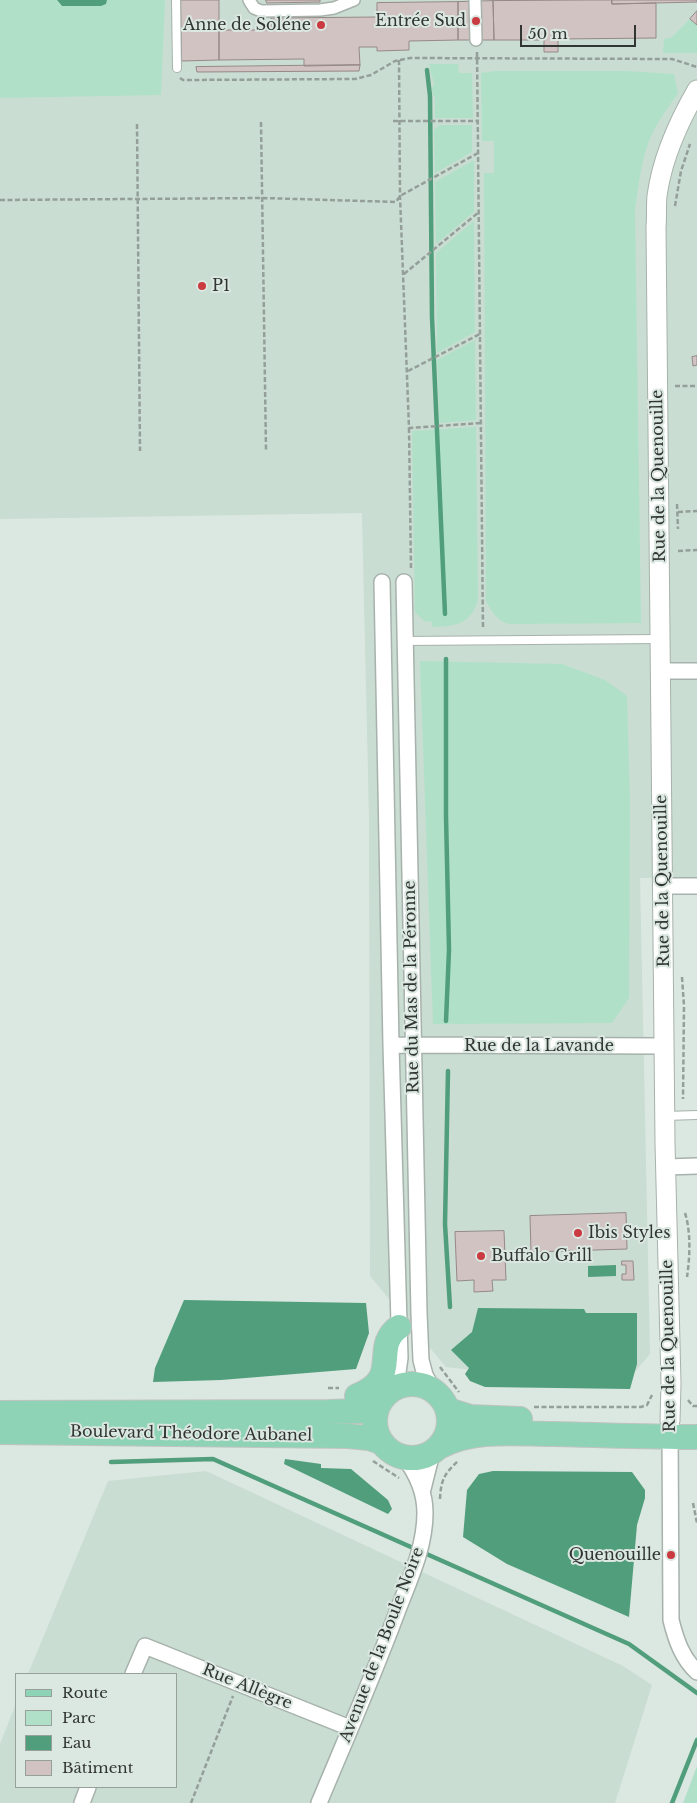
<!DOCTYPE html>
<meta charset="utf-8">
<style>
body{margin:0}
#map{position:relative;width:697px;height:1803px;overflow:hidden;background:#dbe7e1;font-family:"Libre Baskerville",serif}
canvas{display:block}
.legend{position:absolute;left:15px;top:1673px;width:162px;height:115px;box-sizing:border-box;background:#dbe7e1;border:1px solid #97a09b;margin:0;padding:6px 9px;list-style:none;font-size:15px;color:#313633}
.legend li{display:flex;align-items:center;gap:10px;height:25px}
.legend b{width:25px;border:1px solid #97a09b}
.scale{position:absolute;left:520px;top:25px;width:116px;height:22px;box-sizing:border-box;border:2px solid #313633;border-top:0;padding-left:6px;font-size:15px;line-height:18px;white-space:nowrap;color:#313633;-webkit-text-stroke:4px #dbe7e1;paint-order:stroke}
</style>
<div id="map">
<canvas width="697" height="1803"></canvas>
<ul class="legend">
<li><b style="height:6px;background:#8ed3b6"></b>Route</li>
<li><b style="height:14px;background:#b0e1c8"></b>Parc</li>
<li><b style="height:14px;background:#509e7b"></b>Eau</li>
<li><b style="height:14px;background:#d1c3c2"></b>Bâtiment</li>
</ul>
<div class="scale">50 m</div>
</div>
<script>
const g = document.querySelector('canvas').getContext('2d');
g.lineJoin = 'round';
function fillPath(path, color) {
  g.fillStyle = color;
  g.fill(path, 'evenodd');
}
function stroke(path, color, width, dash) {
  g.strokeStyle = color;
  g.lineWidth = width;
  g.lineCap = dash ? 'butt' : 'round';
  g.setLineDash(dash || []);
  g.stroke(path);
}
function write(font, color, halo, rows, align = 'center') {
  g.font = font + ' "Libre Baskerville",serif';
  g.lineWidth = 4;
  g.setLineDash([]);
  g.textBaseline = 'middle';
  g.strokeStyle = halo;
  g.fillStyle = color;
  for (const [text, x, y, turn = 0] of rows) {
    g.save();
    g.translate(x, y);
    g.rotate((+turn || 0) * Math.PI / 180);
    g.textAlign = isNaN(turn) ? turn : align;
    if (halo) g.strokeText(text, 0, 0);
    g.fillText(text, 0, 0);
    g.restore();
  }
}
fillPath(new Path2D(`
 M143 0H697V877L640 878 650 1354 622 1387 446 1367 370 1276 369 817 362 513 0 519V90Z
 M206 1471 623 1666 652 1685 615 1803H0V1744L16 1704V1787H176V1674H28L108 1481Z`), '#c9ddd2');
fillPath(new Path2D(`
 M0 0H57L62 6H100L106 4 107 0H165L161 95 0 98Z
 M690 19 697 25V53H663L664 39 671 38Z
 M429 64H458L459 73H472L473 118H435V97C431 93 431 89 434 84Z
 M495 71H625L674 74 678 93C668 108 656 123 649 141 641 163 638 187 635 211L641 623 509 624C497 621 492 612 486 601L484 173H494V141H482L481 73Z
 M440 125H472V152L435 173 434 130Z
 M474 160V212L436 244 435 182Z
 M474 221 475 332 437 353 436 253Z
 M475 340 476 420 439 423 437 360Z
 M476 427 478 600C470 625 456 626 432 627V622L424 621 415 612 412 431Z
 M420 661 562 664 605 680 627 696 630 802 629 998 612 1023 433 1024Z
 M697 1766V1803H683Z`), '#b0e1c8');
fillPath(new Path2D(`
 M57 0H107L106 4 101 6H62Z
 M616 1265V1276L588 1277V1266Z
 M184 1300 366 1303 369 1333 356 1369 221 1380 153 1382 155 1368Z
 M478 1308 584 1309 586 1313H637V1364L630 1389 485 1387 470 1381 465 1374 469 1368 451 1350 472 1332Z
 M285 1459 321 1464V1468L351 1469 388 1500 392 1509 388 1514 284 1464Z
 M493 1471 632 1472 645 1490V1498L637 1525 629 1617 507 1564 463 1537 467 1490 479 1474Z`), '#509e7b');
stroke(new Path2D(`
 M427 70 430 96 432 317 445 614
 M446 659V816L449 950 446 1021
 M448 1071 445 1224 450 1307
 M111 1462 213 1459 629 1644 697 1693
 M672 1803 697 1740`), '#509e7b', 4.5);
const building = new Path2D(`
 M181 0H219V60L182 61Z
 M266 0H320V2L267 3Z
 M590 0H612V4L656 3V38L558 39V52H544V40H494L493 1Z
 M612 0H697V2L612 4Z
 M493 1 494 40H458V2Z
 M458 2V40L409 41V50L377 51V47H359L360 65 304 66V59L219 60V30H271V18L377 17V3Z
 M697 11V25L690 19Z
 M360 65 359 71 197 72 196 67Z
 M697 356V365L693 366 692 357Z
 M626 1213 627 1249 531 1252 530 1216Z
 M504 1231 506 1280H492L493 1291 474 1292V1280L457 1281 455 1232Z
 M622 1261H633L634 1280H622V1274H626V1265H622Z`);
fillPath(building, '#d1c3c2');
stroke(building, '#968988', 1);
const service = new Path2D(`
 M176 0 177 68
 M404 641 659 639
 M665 1116 697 1115`);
const pedestrian = new Path2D(`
 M249 0 254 8 261 11 320 10 334 8 354 0
 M475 1 476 40`);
const minor = new Path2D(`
 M382 582 391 1045 400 1358 397 1379 392 1389
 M404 582 419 1313 421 1360 425 1375 433 1390
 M661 671H697
 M663 886H697
 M391 1045 665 1046
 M666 1167 697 1166
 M670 1428 671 1620C676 1640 682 1658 697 1672
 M423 1489 432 1453
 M133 1674 145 1646 350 1728
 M82 1803 88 1787
 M319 1803C345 1741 372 1679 396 1615 408 1583 425 1549 425 1513 425 1491 417 1474 404 1457`);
const tertiary = new Path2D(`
 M670 1421 671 1383 665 1143 656 227C657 217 656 206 657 196 662 158 678 123 697 90`);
const primary = new Path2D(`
 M375 1421a37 37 0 1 1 74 0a37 37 0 1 1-74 0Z
 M357 1396C404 1377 370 1348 399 1327
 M448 1410 470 1417 520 1419
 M0 1413 328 1412 361 1411 378 1406
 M0 1432 348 1436 369 1438 381 1442
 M441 1446C475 1428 517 1434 554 1434 602 1435 649 1437 697 1437`);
stroke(service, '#a7b2ac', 10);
stroke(pedestrian, '#a7b2ac', 14);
stroke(minor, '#a7b2ac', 18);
stroke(tertiary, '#a7b2ac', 21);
stroke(primary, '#c1c3c2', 26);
stroke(new Path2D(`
 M477 52 483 629
 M399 60 400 196 409 428 481 423
 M180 78 183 80 355 79 371 75 395 61 410 58 672 59 697 67
 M393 121H478
 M261 122 266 450
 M137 124 140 451
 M0 200 263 198 396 202 400 196 478 153
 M675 206 681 171 690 144
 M404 274 479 212
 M408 371 480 334
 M675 386H697
 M409 428 411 569
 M677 504 678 529
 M678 512 697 511
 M678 551 697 550
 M682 977 684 1006 683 1099
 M685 1213C691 1232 690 1257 687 1277
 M440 1367 459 1392
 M328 1388H339
 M688 1400 693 1406H697
 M534 1407H641L647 1405 652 1395
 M373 1461 399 1478
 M440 1499C441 1480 444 1474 458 1461
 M693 1503 697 1523
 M191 1803 233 1696`), '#959f9a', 2.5, [5, 2.5]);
stroke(service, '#fff', 8);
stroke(pedestrian, '#fff', 11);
stroke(minor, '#fff', 15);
stroke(tertiary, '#fff', 19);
stroke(primary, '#8ed3b6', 24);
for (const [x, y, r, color] of [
 [476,21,5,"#ca3b41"],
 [321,25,5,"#ca3b41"],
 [202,286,5,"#ca3b41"],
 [578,1233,5,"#ca3b41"],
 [481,1256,5,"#ca3b41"],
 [671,1555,5,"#ca3b41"]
]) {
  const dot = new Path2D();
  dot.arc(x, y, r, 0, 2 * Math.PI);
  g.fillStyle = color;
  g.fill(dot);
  stroke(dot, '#dbe7e1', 2);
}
write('16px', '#313633', '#dbe7e1', [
 ["Entrée Sud",466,21],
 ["Anne de Soléne",311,25],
 ["P1",212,286,"left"],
 ["Ibis Styles",588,1233,"left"],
 ["Buffalo Grill",491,1256,"left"],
 ["Quenouille",661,1555]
], 'right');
write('16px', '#313633', '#dbe7e1', [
 ["Rue de la Quenouille",659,476,-91],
 ["Rue de la Quenouille",663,881,-91],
 ["Rue du Mas de la Péronne",412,987,-91],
 ["Rue de la Lavande",539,1046],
 ["Rue de la Quenouille",669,1346,-91],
 ["Boulevard Théodore Aubanel",191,1434,1],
 ["Avenue de la Boule Noire",382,1645,-69],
 ["Rue Allègre",247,1687,22]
]);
</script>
